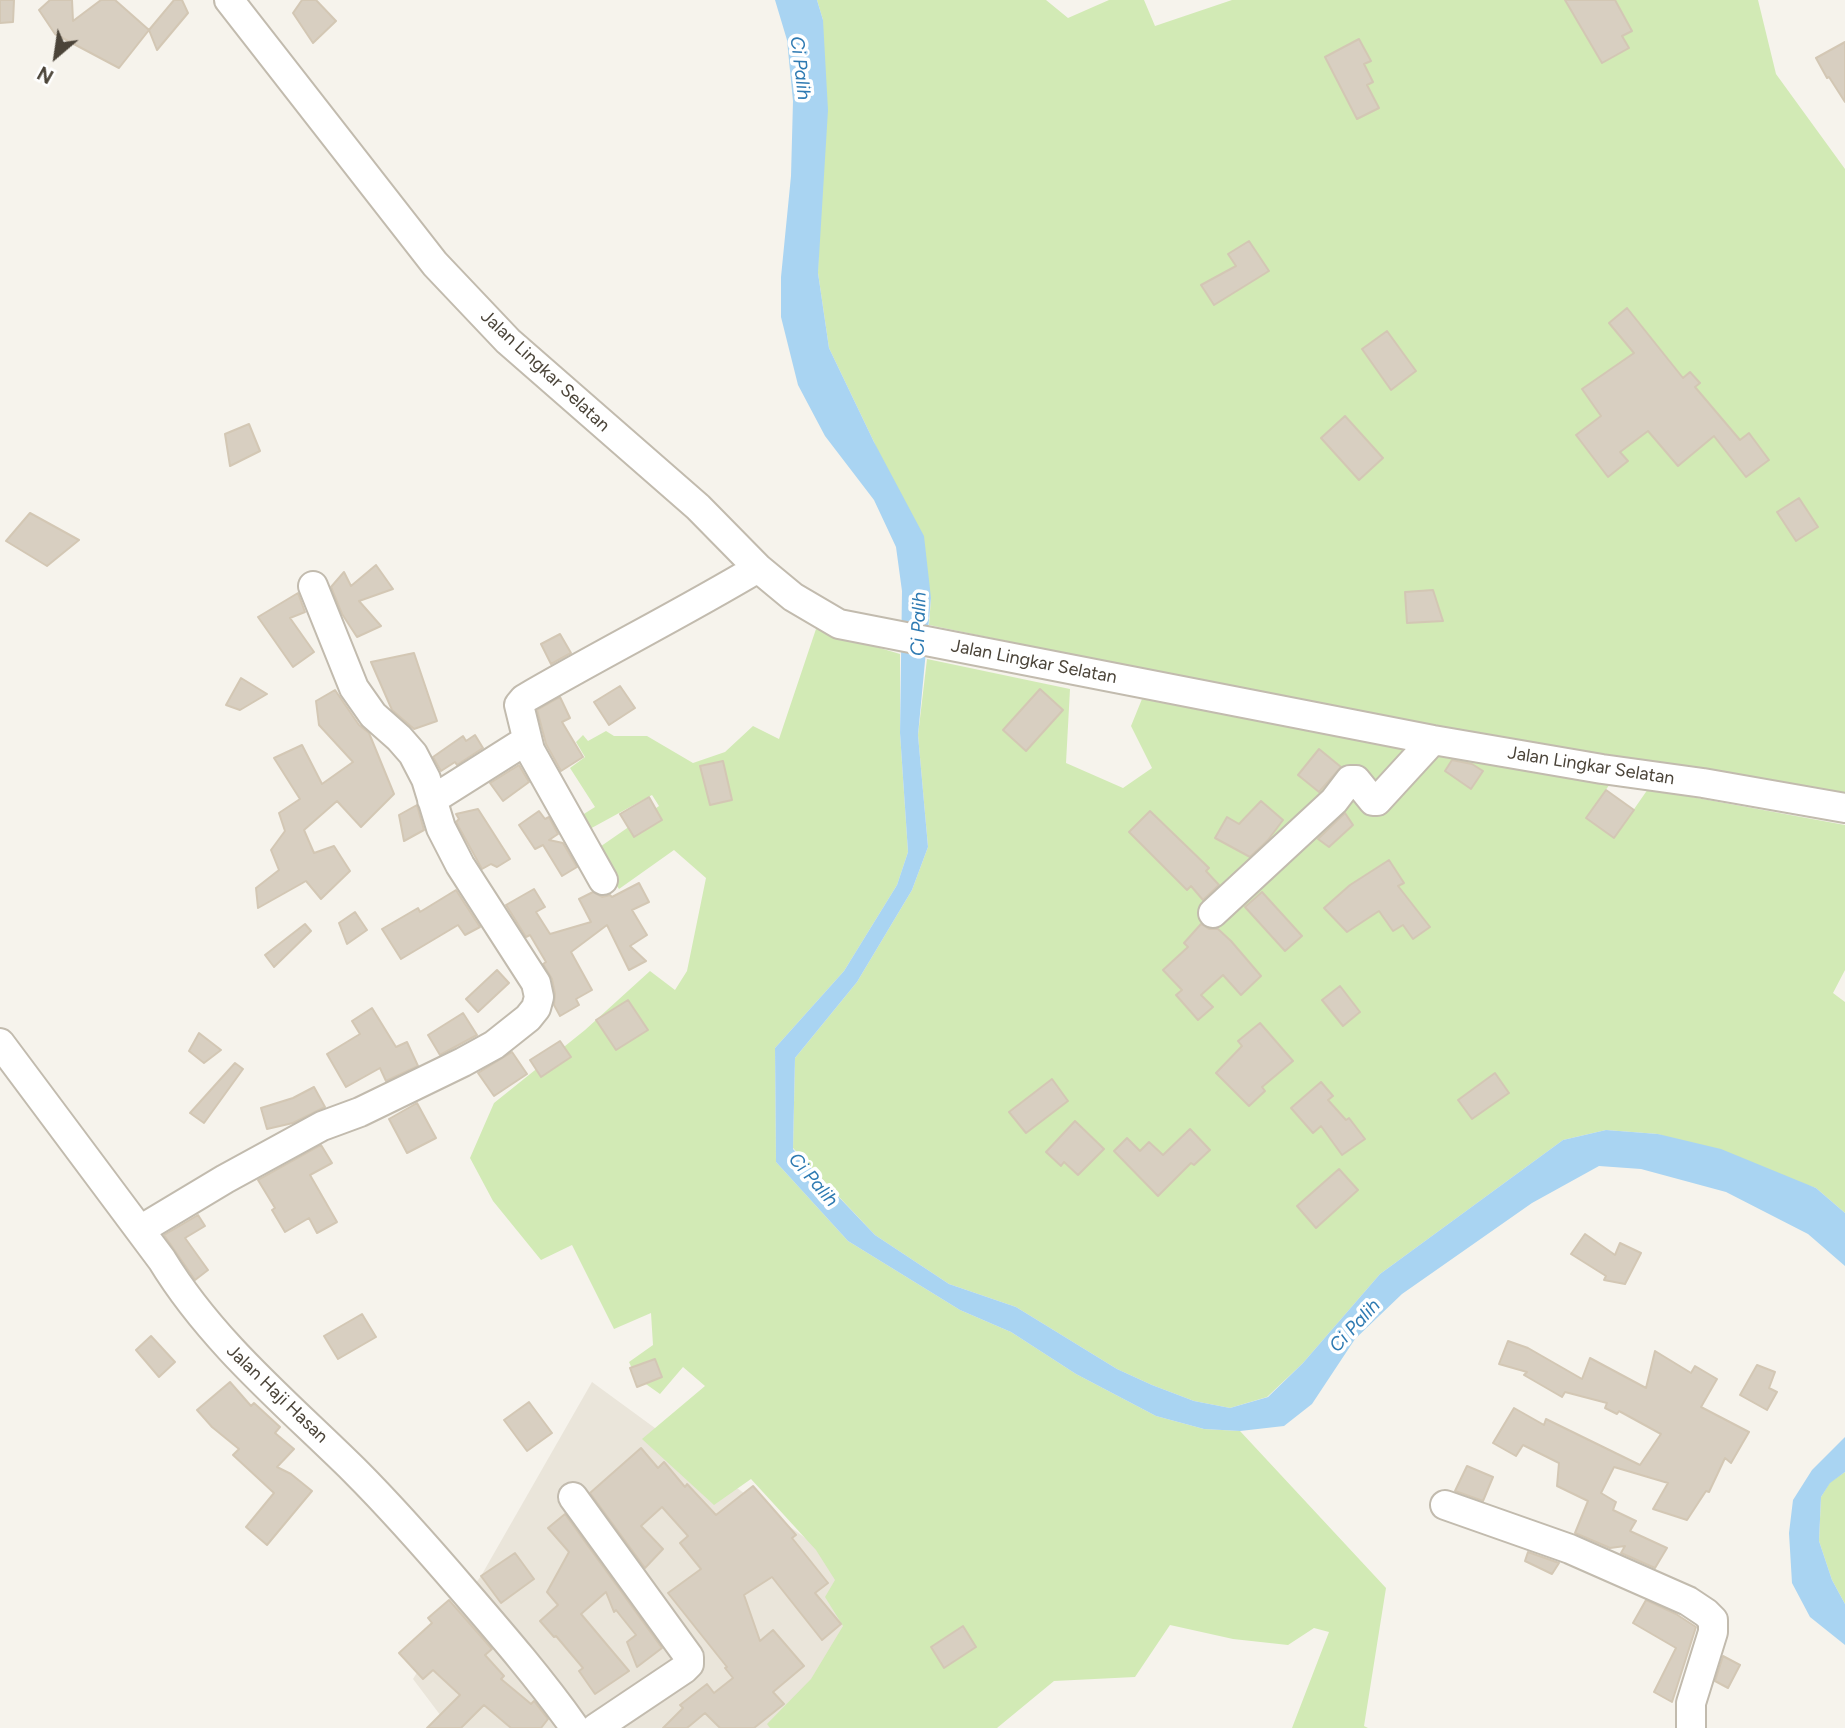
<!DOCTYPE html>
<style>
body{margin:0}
#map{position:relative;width:1845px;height:1728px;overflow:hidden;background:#f6f3ec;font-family:Figtree,sans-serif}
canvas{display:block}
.north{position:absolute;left:21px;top:21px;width:70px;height:70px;-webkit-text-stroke:5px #fff;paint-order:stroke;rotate:209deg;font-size:19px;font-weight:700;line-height:28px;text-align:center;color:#4b4439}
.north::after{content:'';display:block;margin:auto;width:24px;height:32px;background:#4b4439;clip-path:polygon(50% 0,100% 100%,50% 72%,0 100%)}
</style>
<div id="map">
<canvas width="1845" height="1728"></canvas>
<div class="north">N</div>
</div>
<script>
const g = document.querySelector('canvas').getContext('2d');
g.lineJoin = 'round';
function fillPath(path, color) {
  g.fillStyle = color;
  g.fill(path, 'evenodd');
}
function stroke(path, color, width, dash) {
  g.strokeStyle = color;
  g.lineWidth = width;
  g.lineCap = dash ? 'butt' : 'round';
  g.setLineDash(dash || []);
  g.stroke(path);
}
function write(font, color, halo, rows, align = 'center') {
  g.font = font + ' Figtree,sans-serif';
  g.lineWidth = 7;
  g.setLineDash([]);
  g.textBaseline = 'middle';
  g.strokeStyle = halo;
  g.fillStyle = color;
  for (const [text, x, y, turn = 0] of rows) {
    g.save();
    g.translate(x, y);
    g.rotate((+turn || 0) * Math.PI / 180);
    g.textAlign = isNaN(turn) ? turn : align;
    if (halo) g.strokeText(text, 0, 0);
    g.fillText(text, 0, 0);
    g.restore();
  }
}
fillPath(new Path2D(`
 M592 1382 875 1589 823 1728H450L413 1679 457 1608 481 1576Z`), '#eae5da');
fillPath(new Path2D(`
 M817 0H1046L1068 18 1109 0H1144L1155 26 1232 0H1758L1776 74 1845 169V798L1456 734 929 625 931 598 874 442 829 348 818 273 823 20Z
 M816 629 900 654V733L908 852 897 885 844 971 775 1048 776 1162 848 1241 960 1310 1011 1332 1076 1374 1156 1416 1204 1429 1240 1431 1386 1588 1364 1726 1368 1728H1292L1329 1632 1314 1628 1288 1645 1233 1639 1170 1625 1135 1677 1054 1681 997 1728H770L767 1724 811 1679 843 1626 825 1597 835 1580 816 1550 751 1479 714 1505 642 1439 705 1386 683 1367 660 1394 636 1377 629 1362 653 1345 651 1313 614 1329 572 1245 541 1260 493 1201 470 1158 494 1103 585 1030 650 971 675 990 687 971 706 878 674 850 619 889 594 851 659 806 652 795 588 830 579 817 595 807 570 768 585 757 576 742 583 735 588 741 606 731 614 736H647L693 763 725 752 753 726 779 739Z
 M927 659 1070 689 1066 763 1123 788 1152 768 1131 726 1142 699 1414 751 1612 781 1586 818 1614 838 1648 789 1845 825V970L1833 993 1845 1002V1213L1816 1188 1658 1134 1606 1130 1563 1140 1380 1274 1303 1363 1267 1397 1230 1408 1194 1401 1152 1385 1117 1369 1016 1307 949 1284 875 1235 793 1148 795 1058 857 982 912 890 928 847 918 735Z
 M1845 1472V1604L1832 1580 1819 1541 1821 1497 1830 1482Z`), '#d2eab5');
fillPath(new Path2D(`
 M775 0H817L823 20 828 110 818 273 829 348 874 442 924 536 931 598 918 735 928 847 912 890 857 982 795 1058 793 1149 875 1235 949 1284 1016 1307 1117 1369 1152 1385 1194 1401 1230 1408 1268 1397 1303 1363 1380 1274 1563 1140 1606 1130 1658 1134 1721 1149 1816 1188 1845 1213V1266L1808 1234 1726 1192 1641 1169 1599 1166 1532 1203 1402 1294 1355 1339 1312 1404 1284 1426 1240 1431 1204 1429 1156 1416 1076 1374 1011 1332 960 1310 848 1241 776 1162 775 1048 844 971 897 885 908 852 900 733 902 591 896 547 874 500 825 436 798 385 781 317V277L791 176 793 101 787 40Z
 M1845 1437V1472L1830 1483 1821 1497 1819 1541 1832 1580 1845 1604V1645L1810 1617 1792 1583 1789 1533 1793 1500 1812 1470Z`), '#a9d4f2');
const building = new Path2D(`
 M0 0H14L13 22 0 23Z
 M50 0H72L73 21 101 0H115L149 30 119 68 55 34 39 10Z
 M174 0H182L188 13 157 50 149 30Z
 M302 0H316L336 21 313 43 293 13Z
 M1565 0H1615L1632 31 1622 36 1629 48 1602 63Z
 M1359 39 1371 61 1364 64 1373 82 1367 85 1379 108 1357 119 1325 57Z
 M1845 42V102L1829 77 1827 78 1816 58Z
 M1249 241 1269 271 1214 305 1201 285 1236 266 1228 254Z
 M1627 308 1683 378 1690 372 1700 383 1695 387 1740 440 1749 433 1769 460 1746 477 1714 436 1678 466 1648 431 1620 452 1628 461 1608 477 1576 435 1601 416 1582 389 1634 353 1609 323Z
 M1387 331 1416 371 1391 390 1362 349Z
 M1345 416 1383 458 1359 480 1321 438Z
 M249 424 260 451 230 466 225 434Z
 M1799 498 1818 527 1796 541 1777 512Z
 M30 513 79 540 47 566 6 541Z
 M376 565 393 589 359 601 381 626 357 637 342 614 331 587 344 572 351 586Z
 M1433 590 1443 621 1407 623 1405 592Z
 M298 593 305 612 290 618 314 652 293 667 258 617Z
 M560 634 571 653 551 664 541 644Z
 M414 653 437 721 414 729 392 710 371 662Z
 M241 678 267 694 240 710 226 705Z
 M620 686 635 708 609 725 594 702Z
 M1040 689 1063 710 1026 751 1003 730Z
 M335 690 359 725 369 733 394 794 361 827 337 801 304 830 314 853 334 846 350 871 321 899 306 881 258 908 256 888 279 870 271 850 285 831 279 813 300 799 274 758 302 745 322 784 353 762 319 725 316 701Z
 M560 697 570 718 562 722 583 757 561 771 546 744 537 710Z
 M475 735 483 748 457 765 455 762 441 771 433 757 463 736 466 741Z
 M1319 749 1341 767 1319 792 1298 775Z
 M1452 760 1472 764 1483 771 1471 789 1445 771Z
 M723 761 732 800 710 805 700 766Z
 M519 765 529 782 503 801 490 783Z
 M1606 790 1634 810 1614 838 1586 818Z
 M649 797 662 820 634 837 620 814Z
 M1261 801 1283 820 1268 840 1250 857 1215 838 1227 817 1239 824Z
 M417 805 424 830 404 841 399 815Z
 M478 809 510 859 497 867 491 864 482 869 456 822 459 819 456 814Z
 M539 811 545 819 549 817 558 834 549 840 563 843 577 867 562 876 543 845 535 849 519 825Z
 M1150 811 1209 868 1206 871 1219 885 1203 900 1191 886 1187 890 1129 832Z
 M1345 813 1353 825 1329 847 1318 839Z
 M1389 860 1404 883 1398 886 1430 927 1413 939 1403 925 1393 931 1379 911 1347 932 1324 908 1350 885Z
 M639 883 649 902 632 910 647 935 630 946 646 961 629 970 607 925 571 952 592 990 576 999 579 1005 560 1016 554 1005 555 994 552 979 543 964 546 962 530 935 526 937 506 905 534 889 545 907 536 912 550 934 591 922 579 899 593 892 602 897 610 895 612 897Z
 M456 890 480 927 465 935 458 925 401 959 382 929 418 908 420 912Z
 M1262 892 1302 936 1285 951 1245 907Z
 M355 912 367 930 347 944 339 923Z
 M305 924 311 931 274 967 265 955Z
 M1201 924 1209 929H1218L1231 941 1261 976 1241 995 1223 975 1201 995 1213 1007 1198 1020 1176 995 1182 990 1163 970 1188 947 1184 943Z
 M497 970 509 983 478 1012 466 999Z
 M1340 986 1360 1012 1343 1026 1322 1000Z
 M628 1000 648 1030 616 1050 596 1020Z
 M372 1008 396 1047 407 1042 418 1066 386 1081 380 1068 346 1087 327 1054 360 1034 352 1021Z
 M463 1013 477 1035 440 1055 428 1035Z
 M1260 1023 1293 1061 1262 1087 1265 1091 1249 1106 1216 1073 1242 1046 1238 1041Z
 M199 1033 221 1050 204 1063 189 1051Z
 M560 1041 571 1057 541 1077 530 1060Z
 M512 1052 527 1074 494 1096 478 1073Z
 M235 1063 243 1069 204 1123 190 1113Z
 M1495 1073 1509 1093 1472 1119 1458 1100Z
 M1052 1079 1068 1101 1026 1133 1009 1112Z
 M1321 1082 1333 1096 1328 1100 1346 1120 1349 1118 1365 1139 1342 1155 1321 1126 1313 1133 1291 1108Z
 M314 1087 325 1107 293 1123 267 1129 261 1108 293 1098Z
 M417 1103 436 1138 407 1153 389 1119Z
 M1075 1121 1104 1149 1078 1175 1064 1162 1061 1166 1046 1152Z
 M1190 1129 1210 1150 1194 1165 1191 1163 1158 1196 1114 1151 1127 1138 1140 1151 1149 1142 1163 1155Z
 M321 1145 332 1163 310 1175 337 1222 317 1233 309 1218 285 1232 272 1210 275 1208 258 1180Z
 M1339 1169 1358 1190 1316 1228 1297 1206Z
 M198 1215 205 1226 185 1238 208 1270 195 1280 164 1235Z
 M1585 1234 1615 1255 1620 1243 1641 1253 1625 1284 1604 1280 1606 1276 1571 1254Z
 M362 1314 376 1337 338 1359 324 1336Z
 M151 1336 175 1362 159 1377 136 1350Z
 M1508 1341 1528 1348 1582 1379 1590 1358 1646 1388 1655 1351 1691 1373 1695 1366 1717 1379 1701 1407 1749 1432 1731 1463 1725 1458 1709 1492 1706 1491 1687 1520 1653 1509 1668 1483 1614 1467 1601 1493 1616 1502 1613 1510 1636 1521 1630 1531 1667 1548 1655 1568 1621 1553 1625 1546 1610 1548 1575 1533 1588 1501 1557 1486 1559 1463 1523 1445 1516 1456 1493 1443 1514 1408 1544 1425 1546 1419 1640 1465 1661 1434 1619 1411 1617 1414 1605 1408 1607 1403 1565 1392 1562 1397 1524 1375 1527 1372 1499 1364Z
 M655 1359 662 1377 637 1387 630 1368Z
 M1757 1365 1775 1372 1769 1388 1777 1392 1767 1410 1740 1395Z
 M230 1382 251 1406 254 1403 280 1427 275 1433 294 1449 277 1467 291 1474 312 1491 267 1545 246 1527 274 1493 233 1455 239 1449 212 1427 197 1410Z
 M529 1402 552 1433 527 1451 504 1420Z
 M641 1448 658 1468 664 1462 685 1487 687 1484 716 1515 753 1486 796 1535 792 1538 828 1583 815 1593 841 1624 822 1640 772 1577 744 1595 760 1641 773 1630 804 1666 773 1692 784 1704 754 1728H720L705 1713 687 1728H663L683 1708 680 1705 707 1684 714 1693 733 1678 725 1668 727 1667 668 1593 701 1569 680 1543 688 1536 662 1507 641 1526 663 1549 645 1568 590 1493Z
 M1467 1466 1493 1477 1483 1501 1455 1491Z
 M565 1514 662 1648 637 1667 627 1642 636 1635 616 1610 614 1612 606 1592 581 1614 629 1671 595 1694 579 1671 583 1668 556 1636 554 1637 540 1621 558 1605 547 1592 569 1552 548 1528Z
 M1528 1552 1559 1563 1552 1574 1525 1561Z
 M515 1553 534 1579 501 1603 481 1576Z
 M449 1600 492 1649 485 1655 504 1676 501 1679 531 1704 534 1701 548 1719 541 1728H511L484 1705 461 1728H427L460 1695 433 1670 423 1679 399 1653 432 1623 428 1618Z
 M1646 1600 1676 1614 1696 1627 1672 1702 1654 1692 1676 1648 1633 1623Z
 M963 1626 976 1647 944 1668 931 1647Z
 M1723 1656 1740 1665 1728 1688 1715 1681Z`);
fillPath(building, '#d8cfc1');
stroke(building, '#d3c7b4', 2);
const minor = new Path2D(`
 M229 0 435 264 508 341 698 507 758 568 793 597 839 624 1433 740 1602 769 1703 783 1845 808
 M432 800 527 740
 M603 880 530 750 519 705 524 699C601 654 681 614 758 568
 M1213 913 1334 801 1350 780H1356L1373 801H1377L1433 740
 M0 1043 162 1260C212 1342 286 1403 354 1470 393 1509 429 1550 465 1592 503 1636 541 1680 575 1728
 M140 1230 225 1179 322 1126 360 1112 463 1062 494 1045 528 1018 536 1008 539 997 536 983 460 865 441 828 426 779 413 754 399 738 373 715 354 688 313 586
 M573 1497 689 1657V1664L684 1669 596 1728
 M1445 1505 1570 1549 1688 1601 1706 1613 1713 1620V1632L1691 1703V1728`);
stroke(minor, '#c2bbae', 32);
stroke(minor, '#fff', 28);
write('18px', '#4b4439', '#fff', [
 ["Jalan Lingkar Selatan",545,371,43],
 ["Jalan Lingkar Selatan",1034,662,11],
 ["Jalan Lingkar Selatan",1591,766,9],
 ["Jalan Haji Hasan",277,1394,44]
]);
write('italic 19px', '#2e7ab2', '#fff', [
 ["Ci Palih",800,68,83],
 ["Ci Palih",919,624,-88],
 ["Ci Palih",813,1180,49],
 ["Ci Palih",1355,1326,-47]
]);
</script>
